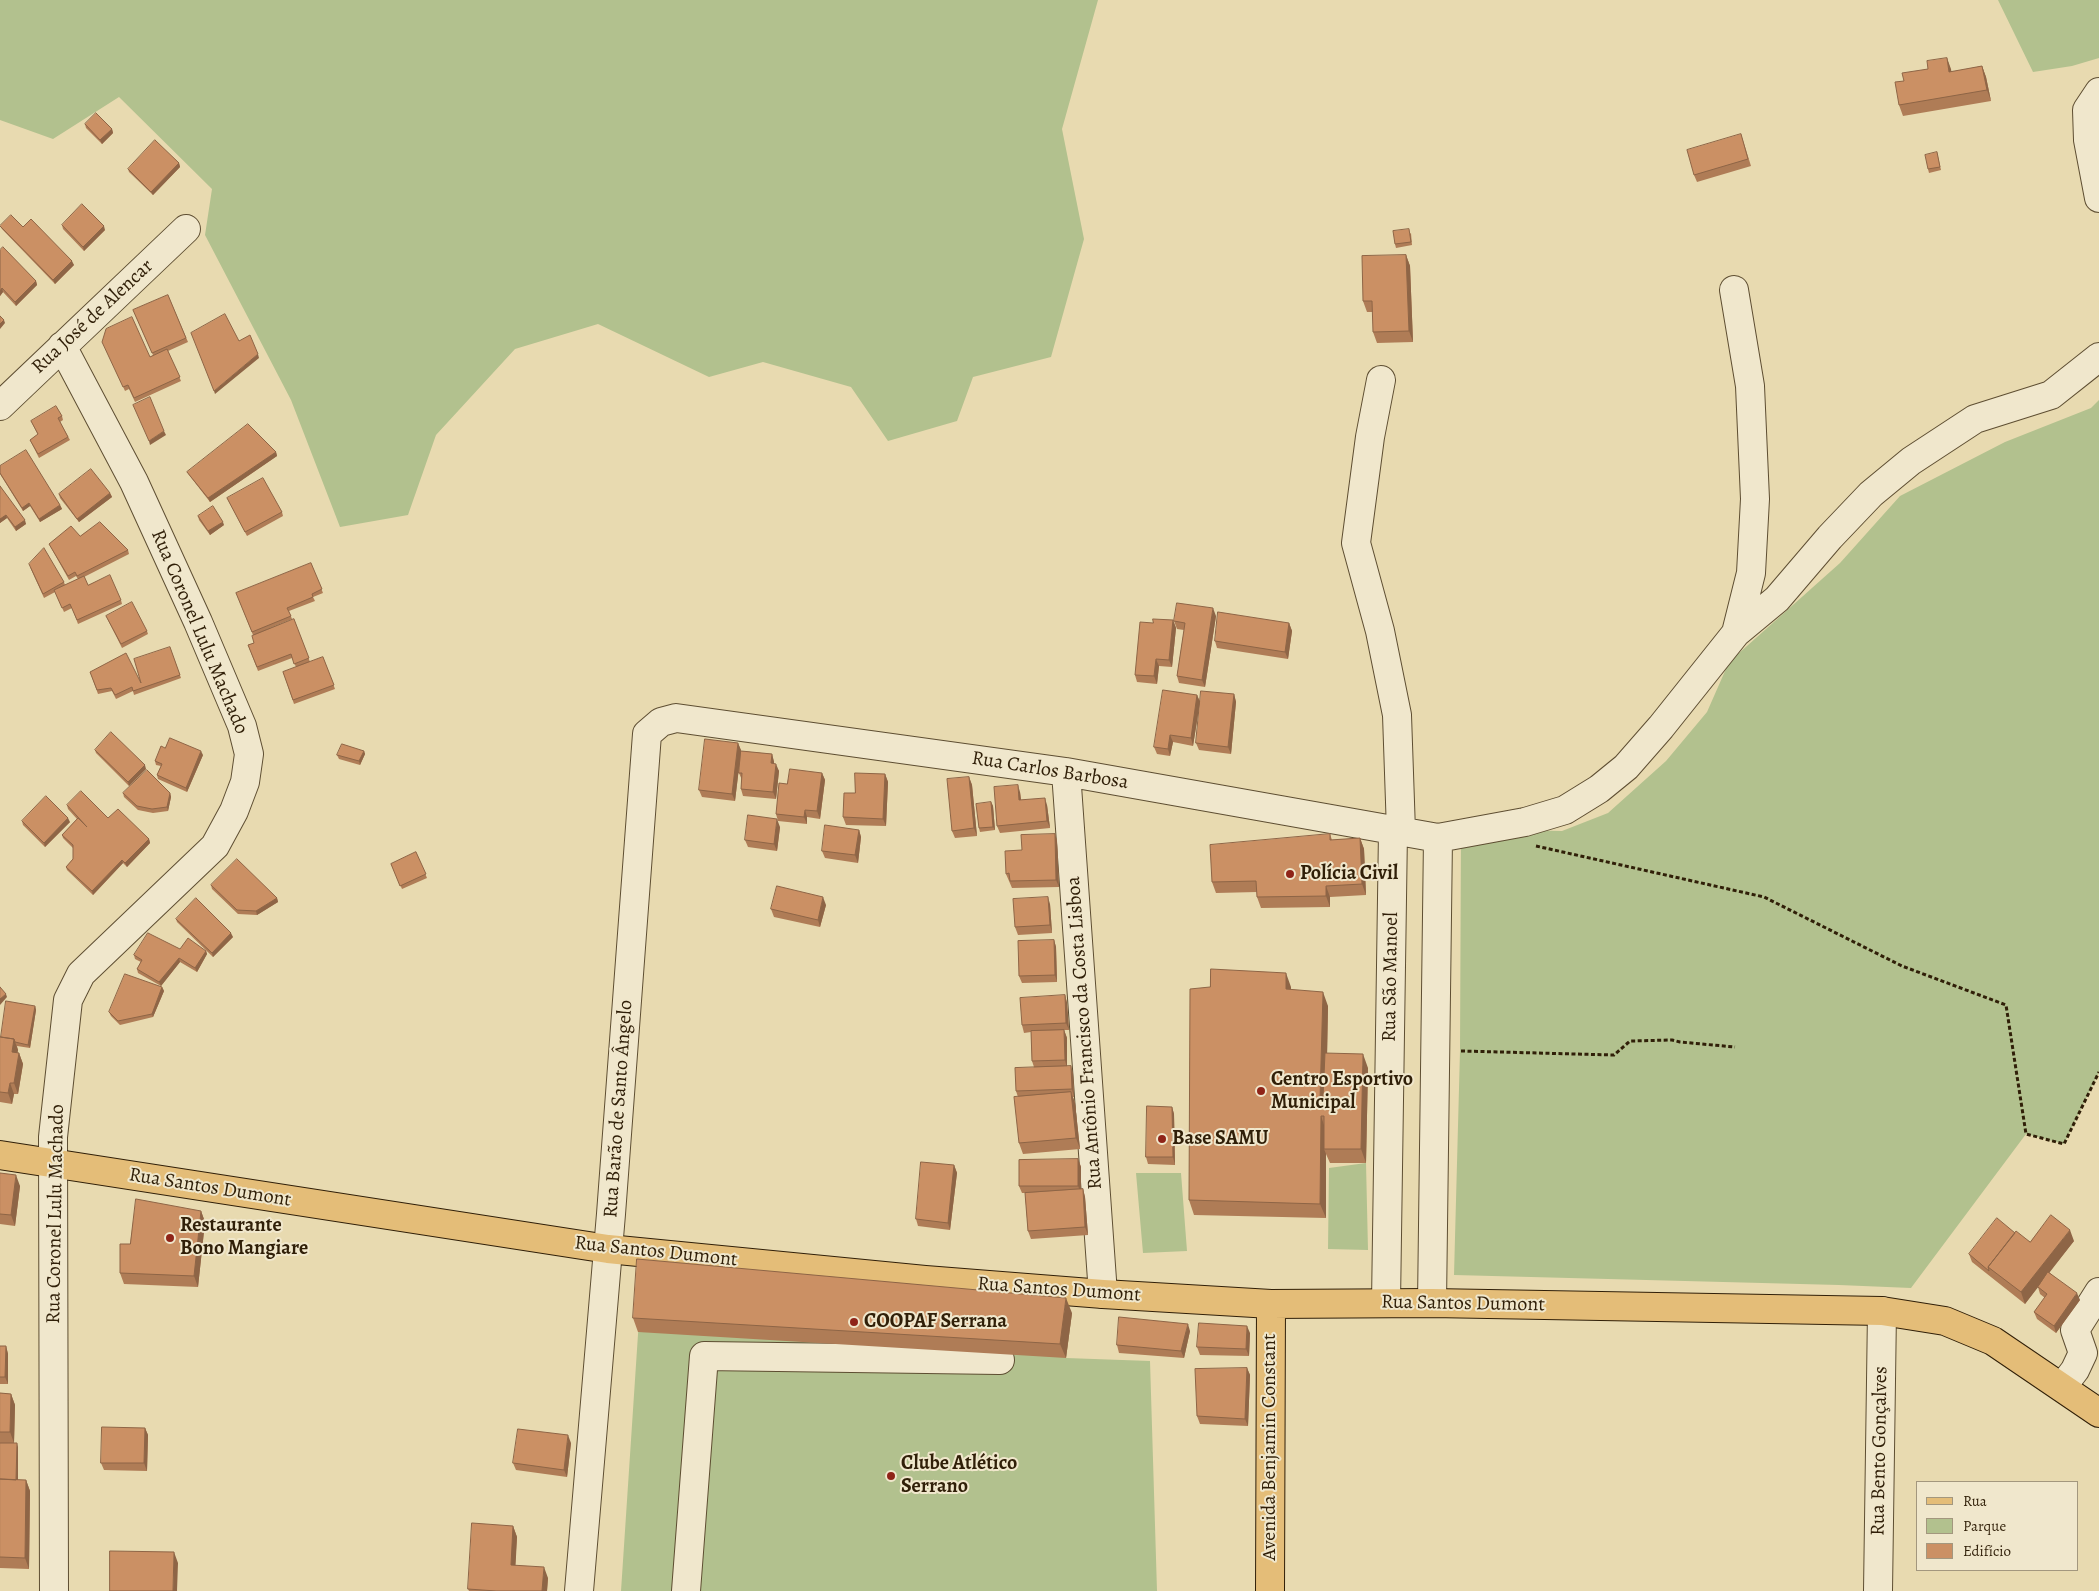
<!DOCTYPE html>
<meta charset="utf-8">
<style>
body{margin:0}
#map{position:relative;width:2099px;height:1591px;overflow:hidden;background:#e8dab0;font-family:Alegreya,serif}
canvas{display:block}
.legend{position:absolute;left:1916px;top:1481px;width:162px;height:90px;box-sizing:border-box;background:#f0e7cc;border:1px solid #a3977e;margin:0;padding:6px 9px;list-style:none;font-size:15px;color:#301f08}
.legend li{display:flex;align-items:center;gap:10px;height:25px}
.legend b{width:25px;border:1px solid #a3977e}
</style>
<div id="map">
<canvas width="2099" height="1591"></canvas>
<ul class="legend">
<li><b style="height:6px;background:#e4bd78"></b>Rua</li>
<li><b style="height:14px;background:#b2c18e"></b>Parque</li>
<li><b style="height:14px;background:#cb9064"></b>Edifício</li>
</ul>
</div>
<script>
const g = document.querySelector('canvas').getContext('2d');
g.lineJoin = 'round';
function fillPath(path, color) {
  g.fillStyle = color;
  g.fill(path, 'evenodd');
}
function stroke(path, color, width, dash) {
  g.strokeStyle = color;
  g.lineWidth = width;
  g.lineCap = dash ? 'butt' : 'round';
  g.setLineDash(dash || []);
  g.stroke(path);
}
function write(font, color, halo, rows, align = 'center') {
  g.font = font + ' Alegreya,serif';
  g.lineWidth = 4;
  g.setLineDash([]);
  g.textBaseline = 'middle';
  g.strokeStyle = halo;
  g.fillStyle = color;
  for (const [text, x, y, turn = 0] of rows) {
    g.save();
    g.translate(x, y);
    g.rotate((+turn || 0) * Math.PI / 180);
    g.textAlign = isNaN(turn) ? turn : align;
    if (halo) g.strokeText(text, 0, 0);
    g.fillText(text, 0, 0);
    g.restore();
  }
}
fillPath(new Path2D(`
 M0 0H1098L1062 129 1084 239 1051 357 973 377 957 421 888 441 851 387 763 362 709 377 598 324 515 349 436 435 408 515 340 527 291 400 205 235 212 189 119 97 53 139 0 120Z
 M1998 0H2099V58L2072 66 2033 72Z
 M2099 400V1072L2064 1144 2026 1134 1911 1288 1839 1285 1454 1275 1460 1051 1461 829 1562 831 1608 813 1666 761 1707 712 1729 662 1840 563 1900 496 2005 442 2091 408Z
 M1366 1163 1368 1250 1328 1249 1329 1168Z
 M1136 1173H1181L1187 1251 1143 1253Z
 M642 1274 1072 1313 1066 1358 1150 1361 1157 1591H621Z`), '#b2c18e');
const minor = new Path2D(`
 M2099 92 2087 110 2088 140 2099 198
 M1381 380 1370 437 1356 543 1380 631 1397 715 1401 831
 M0 406 186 229
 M1736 633 1777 599 1830 537 1871 494 1911 461 1975 419 2051 395 2099 357
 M1066 772 1103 1294
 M1386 1302 1393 831
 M1432 1303 1438 838
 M2062 1387 2075 1370 2083 1353 2075 1330 2099 1292
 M54 1591 53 1137 68 1000 81 974 215 846 234 811 245 782 249 754 242 726 198 622 134 482 62 346
 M579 1591 611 1214 647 734 661 722 676 718 1066 772 1438 838 1525 822 1565 810 1599 789 1626 767 1661 727 1736 633 1751 573 1755 499 1750 386 1734 290
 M686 1591 704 1356 1000 1360
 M1878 1591 1882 1311`);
const major = new Path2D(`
 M0 1155 608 1249 925 1280 1103 1294 1271 1304 1432 1303 1882 1311 1945 1321 1993 1341 2099 1413
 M1270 1591 1271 1304`);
stroke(minor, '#5e4e32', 30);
stroke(major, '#301f08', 30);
stroke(new Path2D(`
 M1536 846 1764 897 1902 966 2006 1005 2026 1134 2064 1144 2099 1072
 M1461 1051 1614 1055 1630 1041 1672 1040 1680 1042 1735 1047`), '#301f08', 3, [4, 2.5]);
stroke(minor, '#f0e7cc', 28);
stroke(major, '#e4bd78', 28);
fillPath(new Path2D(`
 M1947 58 1951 72 1982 66 1986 77 1991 101 1903 116 1899 105 1904 81 1928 69Z
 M85 124 112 129 113 133 102 144 86 128Z
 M1741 134 1751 166 1697 182 1694 175Z
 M1937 152 1941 170 1929 173 1928 169Z
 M179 163 180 167 153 195 129 172 128 169Z
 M62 225 105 230 84 251 63 229Z
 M0 226 23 227 74 265 55 284 2 229Z
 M1411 233 1412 245 1396 248 1395 244Z
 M0 250 36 281 37 285 16 306 3 292 0 296Z
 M1406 255 1410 266 1413 342 1377 343 1373 332V312H1367L1363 301Z
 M168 295 188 342 168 351 181 381 135 402 129 389 125 391 104 345 150 357 153 355 133 310Z
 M62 416 63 420 60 422 70 440 39 458 30 440 38 435 31 421Z
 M276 452 277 456 210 502 189 475 187 472Z
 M0 466 60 505 62 509 40 522 30 506 23 511 0 474Z
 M0 486 26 524 16 531 7 518 0 523Z
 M110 493 112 497 79 522 60 498 59 494Z
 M227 498 282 512 283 516 247 536Z
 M198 516 224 525 210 535 199 520Z
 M80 536 128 550 129 554 84 577 88 585 121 600 122 604 78 624 72 608 64 612 55 592 44 598 30 567 64 582 65 585 78 579 76 576 69 580 49 544Z
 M311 563 323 593 313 597 315 601 289 611 292 619 265 630 294 619 310 662 296 667 292 658 258 671 248 645 254 643 253 635 236 593Z
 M106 616 147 631 148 634 122 648Z
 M1216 616 1205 687 1179 683 1177 676 1184 630 1177 629 1174 621Z
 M1173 620 1176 628 1172 667 1159 666 1157 684 1137 682 1135 675 1153 623Z
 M1289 623 1292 631 1288 659 1217 648 1215 641Z
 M170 647 181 678 134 695 133 691 116 699 112 691 98 694 90 672 141 683Z
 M323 657 335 689 294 704 283 672Z
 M1234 694 1236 702 1231 754 1199 750 1196 743Z
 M1197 695 1200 702 1193 746 1173 742 1170 756 1157 754 1154 747Z
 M738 743 741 751 772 754 774 762V764L779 771 776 799 743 796 741 789 742 780 739 773 740 760 735 801 702 797 699 790Z
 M165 748 203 755 187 792 158 779 157 775 161 766 156 765 155 761Z
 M95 750 146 769 129 786 96 753Z
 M364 751 365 754 360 765 339 759 337 755Z
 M822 773 825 780 820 819 807 817V824L778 821 776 814 787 784Z
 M885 774 888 782 886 826 846 825 843 817Z
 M969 777 972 785 977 836 955 838 952 831Z
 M1020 792 1021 800 1047 805 1050 828 1000 833 997 826Z
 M123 793H170L171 797 168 811 153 813 138 810 124 797Z
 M991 802 993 806 995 830 980 832 979 828Z
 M67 805 108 818 149 839 150 843 127 867 123 863 93 895 67 870 66 867 73 859V848L63 838 62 835 77 819 68 809Z
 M22 821 70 822 45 847 23 825Z
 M780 827 777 851 748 847 745 840Z
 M859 830 861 837 858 863 825 858 822 851Z
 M1055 834 1057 841 1059 887 1012 888 1006 874 1022 850Z
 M1330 834 1332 840 1360 838 1364 849 1366 895 1330 897V907L1261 908 1257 897V892L1216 893 1212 882Z
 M416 852 427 878 402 889 391 864Z
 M211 885 277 898 278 902 257 915 238 914 212 889Z
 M1050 904 1052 933 1018 935 1015 927Z
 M826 905 820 927 774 917 771 909Z
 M176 919 233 937 213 957 177 922Z
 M1054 940 1056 947 1057 982 1022 983 1019 976Z
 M180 949 206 951 207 954 197 972 180 962 161 986 138 973 137 969 141 962 135 959 134 955Z
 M162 987 164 991 153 1017 120 1025 111 1016 109 1012Z
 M1291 987V989L1328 1006 1327 1053 1368 1068 1366 1163H1330L1326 1154V1218L1194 1215 1189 1200Z
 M1065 995 1067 1003 1069 1030H1064L1067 1038V1066L1073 1073 1074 1097H1073L1075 1103 1080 1149 1023 1154 1019 1143 1018 1097 1016 1091 1034 1067 1032 1061 1031 1032 1024 1033 1022 1025Z
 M35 1006 36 1010 30 1048 17 1046 18 1050 17 1053H19L23 1064 18 1094H14L12 1104 0 1102V1037Z
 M1172 1107 1174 1114 1175 1165 1148 1164 1146 1157Z
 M1078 1159 1081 1167V1189H1083L1085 1197 1088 1235 1031 1239 1028 1231 1025 1193H1022L1019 1186Z
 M954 1165 957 1173 950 1230 918 1226 916 1219Z
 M0 1173 20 1186 15 1226 0 1224Z
 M201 1211 205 1222 198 1287 124 1284 120 1273 130 1244Z
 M2015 1233 2030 1242 2074 1241 2049 1272 2080 1300 2056 1333 2037 1319 2034 1312 2045 1298 2040 1294 2038 1287 2039 1285 2025 1304 1972 1262 1969 1254Z
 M1072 1313 1066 1358 638 1332 633 1318Z
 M1190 1331 1184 1358 1119 1353 1117 1345Z
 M1250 1333 1249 1356 1200 1355 1197 1347Z
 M0 1346H6L8 1354V1384H0Z
 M1247 1368 1250 1375 1248 1426 1200 1424 1197 1416Z
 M0 1393 11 1394 15 1405 14 1443H0Z
 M145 1428 148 1435 147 1471 104 1470 101 1463Z
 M0 1443 18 1447V1480H26L30 1491 29 1569 0 1568Z
 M571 1443 567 1477 516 1470 513 1463Z
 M513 1526 517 1537 515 1565 548 1578 547 1591H469L468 1589Z`), '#af7c56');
fillPath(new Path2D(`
 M1947 58 1951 69 1953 83 1949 72Z
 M1982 66 1986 77 1991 101 1987 90Z
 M112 129 113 133 102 144 100 140Z
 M179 163 180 167 153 195 151 192Z
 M104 226 105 230 84 251 83 247Z
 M1406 255 1410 266 1413 342 1409 331Z
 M72 261 74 265 55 284 53 280Z
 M36 281 37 285 16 306 15 302Z
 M2 288 3 292 0 296V291Z
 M4 320 5 323 0 329V324Z
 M258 354 259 358 215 394 214 391Z
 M164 431 166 435 150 445 149 441Z
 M276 452 277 456 210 502 208 498Z
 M110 493 112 497 79 522 77 519Z
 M29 503 30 506 23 511 22 508Z
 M60 505 62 509 40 522 39 519Z
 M6 515 7 518 0 523V519Z
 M25 520 26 524 16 531 15 527Z
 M223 522 224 525 210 535 208 531Z
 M1213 608 1216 616 1205 687 1202 680Z
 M1173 620 1176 628 1172 667 1169 660Z
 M1289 623 1292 631 1288 659 1285 652Z
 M1156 659 1159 666 1157 684 1154 676Z
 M1234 694 1236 702 1231 754 1228 747Z
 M1197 695 1200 702 1193 746 1191 738Z
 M1170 735 1173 742 1170 756 1168 749Z
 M738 743 741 750 735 801 732 794Z
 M201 751 203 755 187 792 186 788Z
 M364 751 365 754 360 765 359 761Z
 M772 754 774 762V771L771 763Z
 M776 764 779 771 776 799 773 792Z
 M145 765 146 769 129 786 128 782Z
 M822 773 825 780 820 819 817 811Z
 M885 774 888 782 886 826 883 819Z
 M969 777 972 785 977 836 974 828Z
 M1018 785 1020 792 1022 808 1019 800Z
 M170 793 171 797 168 811 167 807Z
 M1045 798 1047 805 1050 828 1047 821Z
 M991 802 993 806 995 830 993 827Z
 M805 810 807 817V824L804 817Z
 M68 818 70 822 45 847 44 843Z
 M777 819 780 827 777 851 774 844Z
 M859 830 861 837 858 863 855 855Z
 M1055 834 1057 841 1059 887 1056 880Z
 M1360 838 1364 849 1366 895 1362 884Z
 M149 839 150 843 127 867 125 863Z
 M122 860 123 863 93 895 92 891Z
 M1326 886 1330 897V907L1326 896Z
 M823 897 826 905 820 927 818 920Z
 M1048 897 1050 904 1052 933 1050 925Z
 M277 898 278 902 257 915 256 911Z
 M231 933 233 937 213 957 212 953Z
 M1054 940 1056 947 1057 982 1055 975Z
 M206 951 207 954 197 972 195 968Z
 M179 958 180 962 161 986 159 982Z
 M1286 973 1291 987V1003L1286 989Z
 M162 987 164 991 153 1017 152 1014Z
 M1323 992 1328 1006 1326 1113 1320 1099Z
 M6 994 7 997 0 1005V999Z
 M1065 995 1067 1003 1069 1030 1066 1023Z
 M35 1006 36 1010 30 1048 28 1045Z
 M1064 1030 1067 1038V1068L1065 1060Z
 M14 1039 18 1050 16 1063 12 1052Z
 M19 1053 23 1064 18 1094 14 1083Z
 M1363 1054 1368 1068 1366 1163 1361 1149Z
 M1071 1066 1073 1073 1074 1097 1072 1089Z
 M10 1083 14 1094 12 1104 8 1093Z
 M1071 1092 1075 1103 1080 1149 1076 1138Z
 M1172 1107 1174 1114 1175 1165 1173 1157Z
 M1321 1116 1326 1131 1324 1149 1326 1154V1218L1320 1204Z
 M1078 1159 1081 1167V1193L1078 1186Z
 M954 1165 957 1173 950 1230 948 1223Z
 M16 1175 20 1186 15 1226 11 1215Z
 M1083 1189 1085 1197 1088 1235 1085 1227Z
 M201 1211 205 1222 198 1287 194 1276Z
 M2070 1230 2074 1241 2025 1304 2021 1292Z
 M2077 1293 2080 1300 2056 1333 2054 1326Z
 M1066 1298 1072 1313 1066 1358 1060 1344Z
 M1188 1324 1190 1331 1184 1358 1181 1351Z
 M1247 1326 1250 1333 1249 1356 1246 1349Z
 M6 1346 8 1354V1384L5 1377Z
 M1247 1368 1250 1375 1248 1426 1245 1419Z
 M11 1394 15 1405 14 1443 10 1432Z
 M145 1428 148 1435 147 1471 144 1463Z
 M568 1435 571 1443 567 1477 564 1470Z
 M17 1443 18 1447V1485L16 1481Z
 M26 1480 30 1491 29 1569 25 1558Z
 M513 1526 517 1537 515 1576 511 1565Z
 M174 1552 178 1563 177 1591H173Z
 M544 1567 548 1578 547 1591H542Z`), '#8e6546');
const building = new Path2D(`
 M1947 58 1949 72 1982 66 1987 90 1899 105 1895 82 1904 81 1902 73 1928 69 1927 61Z
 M96 113 112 129 100 140 85 124Z
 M1741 134 1748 159 1694 175 1687 150Z
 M155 140 179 163 151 192 128 169Z
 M1937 152 1940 167 1928 169 1925 155Z
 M82 204 104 226 83 247 62 225Z
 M11 215 23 227 31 219 72 261 53 280 0 226Z
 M1409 229 1411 242 1395 244 1393 231Z
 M3 247 36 281 15 302 2 288 0 291V250Z
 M1406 255 1409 331 1373 332 1372 301H1363L1362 256Z
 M168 295 186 338 152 353 133 310Z
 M225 314 239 341 250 335 258 354 214 391 191 333Z
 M0 316 4 320 0 324Z
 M132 317 150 357 167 349 180 377 134 398 128 385 123 387 102 342 106 329Z
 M150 397 164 431 149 441 133 405Z
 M56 406 62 416 58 418 68 437 38 454 30 440 38 434 31 421Z
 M248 424 276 452 208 498 187 472Z
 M26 450 60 505 39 519 29 503 22 508 0 473V466Z
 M91 469 110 493 77 519 59 494Z
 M263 478 282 512 245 532 227 498Z
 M0 486 25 520 15 527 6 515 0 519Z
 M213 506 223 522 208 531 198 516Z
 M100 522 128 550 77 576 75 572 68 576 49 544 71 526 80 536Z
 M44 548 64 582 43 594 29 564Z
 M311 563 322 589 312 594 313 597 287 608 291 616 252 632 236 593Z
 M110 575 121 600 77 620 70 604 62 608 54 590 84 576 88 585Z
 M132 602 147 631 121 644 106 616Z
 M1177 603 1213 608 1202 680 1177 676 1185 623 1174 621Z
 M1218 612 1289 623 1285 652 1215 641Z
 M294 619 309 658 294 664 291 654 257 667 248 645 254 643 252 636Z
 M1153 619 1173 620 1169 660 1156 659 1154 676 1135 675 1140 622 1153 623Z
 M170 647 180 675 133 691 132 687 115 695 111 688 97 690 90 672 126 653 141 683 134 659Z
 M323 657 334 685 293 700 283 672Z
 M1163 690 1197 695 1191 738 1170 735 1168 749 1154 747Z
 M1201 691 1234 694 1228 747 1196 743Z
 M111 732 145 765 128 782 95 750Z
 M170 738 201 751 186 788 157 775 162 764 155 761 161 746 165 748Z
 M705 739 738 743 732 794 699 790Z
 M342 744 364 751 359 761 337 755Z
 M741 751 772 754 771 763 776 764 773 792 741 789 742 773H739Z
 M790 769 822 773 817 811 805 810 804 817 776 814 779 783 787 784Z
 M147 770 170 793 167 807 152 809 137 806 123 793Z
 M855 773 885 774 883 819 843 817 844 793H855Z
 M969 777 974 828 952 831 947 779Z
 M1018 785 1019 800 1045 798 1047 821 997 826 994 787Z
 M81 791 108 818 118 809 149 839 125 863 122 860 92 891 66 867 73 859V845L62 835 78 818 87 827 67 805Z
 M46 796 68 818 44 843 22 821Z
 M991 802 993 827 979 828 976 804Z
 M748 815 777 819 774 844 745 840Z
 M825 825 859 830 855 855 822 851Z
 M1055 834 1056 880 1010 881 1009 873 1006 874 1005 851 1022 850 1021 835Z
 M1330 834V840L1360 838 1362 884 1326 886V896L1257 897 1256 881 1212 882 1210 845Z
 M416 852 426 874 400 886 391 864Z
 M237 859 277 898 256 911 237 910 211 885Z
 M777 886 823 897 818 920 771 909Z
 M1048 897 1050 925 1015 927 1013 899Z
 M196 898 231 933 212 953 176 919Z
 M148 933 180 949 188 938 206 951 195 968 179 958 159 982 137 969 142 960 134 955Z
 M1054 940 1055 975 1019 976 1018 941Z
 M1211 969 1286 973V989L1323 992 1320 1099 1323 1098 1325 1053 1363 1054 1361 1149H1324V1116H1321L1320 1204 1189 1200 1190 989 1210 987Z
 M125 974 162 987 152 1014 118 1021 109 1012Z
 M0 987 6 994 0 999Z
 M1065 995 1066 1023 1022 1025 1020 998Z
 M6 1001 35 1006 28 1045 15 1042 14 1039 1 1037Z
 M1064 1030 1065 1060 1032 1061 1031 1031Z
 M0 1037 14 1039 12 1052 19 1053 14 1083H10L8 1093 0 1092Z
 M1071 1066 1072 1089 1016 1091 1015 1068Z
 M1071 1092 1076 1138 1019 1143 1014 1097Z
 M1147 1106 1172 1107 1173 1157H1146Z
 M1078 1159V1186H1019V1160Z
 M921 1162 954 1165 948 1223 916 1219Z
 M0 1173 16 1175 11 1215 0 1214Z
 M1083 1189 1085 1227 1028 1231 1025 1193Z
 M136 1199 201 1211 194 1276 120 1273V1244H130Z
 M2051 1215 2070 1230 2021 1292 1988 1267 2016 1231 2030 1242Z
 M1997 1218 2015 1233 1988 1267 1989 1271 1969 1254Z
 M637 1259 1066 1298 1060 1344 633 1318Z
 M2048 1272 2077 1293 2054 1326 2034 1312 2047 1294 2038 1287Z
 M1119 1317 1188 1324 1181 1351 1117 1345Z
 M1199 1323 1247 1326 1246 1349 1197 1347Z
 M0 1346H6L5 1377H0Z
 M1247 1368 1245 1419 1197 1416 1195 1369Z
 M0 1393 11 1394 10 1432H0Z
 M102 1427 145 1428 144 1463H101Z
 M518 1429 568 1435 564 1470 513 1463Z
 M0 1443H17L16 1480 0 1479Z
 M0 1479 26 1480 25 1558 0 1557Z
 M472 1523 513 1526 511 1565 544 1567 542 1591H496L468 1589Z
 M110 1551 174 1552 173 1591H110Z`);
fillPath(building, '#cb9064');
stroke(building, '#8e6546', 1);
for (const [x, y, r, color] of [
 [1290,874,5,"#8f2418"],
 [1261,1091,5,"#8f2418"],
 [1162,1139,5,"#8f2418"],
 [170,1238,5,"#8f2418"],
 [854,1322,5,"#8f2418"],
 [891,1476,5,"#8f2418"]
]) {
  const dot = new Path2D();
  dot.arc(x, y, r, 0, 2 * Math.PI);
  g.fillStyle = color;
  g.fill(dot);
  stroke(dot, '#f0e7cc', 2);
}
write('20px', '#301f08', '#f0e7cc', [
 ["Rua José de Alencar",93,317,-43],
 ["Rua Coronel Lulu Machado",199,632,67],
 ["Rua Carlos Barbosa",1050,771,9],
 ["Rua São Manoel",1391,977,-89],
 ["Rua Antônio Francisco da Costa Lisboa",1085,1033,-94],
 ["Rua Barão de Santo Ângelo",619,1109,-86],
 ["Rua Santos Dumont",210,1188,9],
 ["Rua Coronel Lulu Machado",56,1214,-89],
 ["Rua Santos Dumont",656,1252,6],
 ["Rua Santos Dumont",1059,1290,4],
 ["Rua Santos Dumont",1463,1304,1],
 ["Avenida Benjamin Constant",1270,1447,-90],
 ["Rua Bento Gonçalves",1880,1451,-89]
]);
write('bold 20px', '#301f08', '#f0e7cc', [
 ["Polícia Civil",1300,874],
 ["Centro Esportivo",1271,1080],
 ["Municipal",1271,1103],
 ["Base SAMU",1172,1139],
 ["Restaurante",180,1226],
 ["Bono Mangiare",180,1249],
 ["COOPAF Serrana",864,1322],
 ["Clube Atlético",901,1464],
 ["Serrano",901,1487]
], 'left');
</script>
